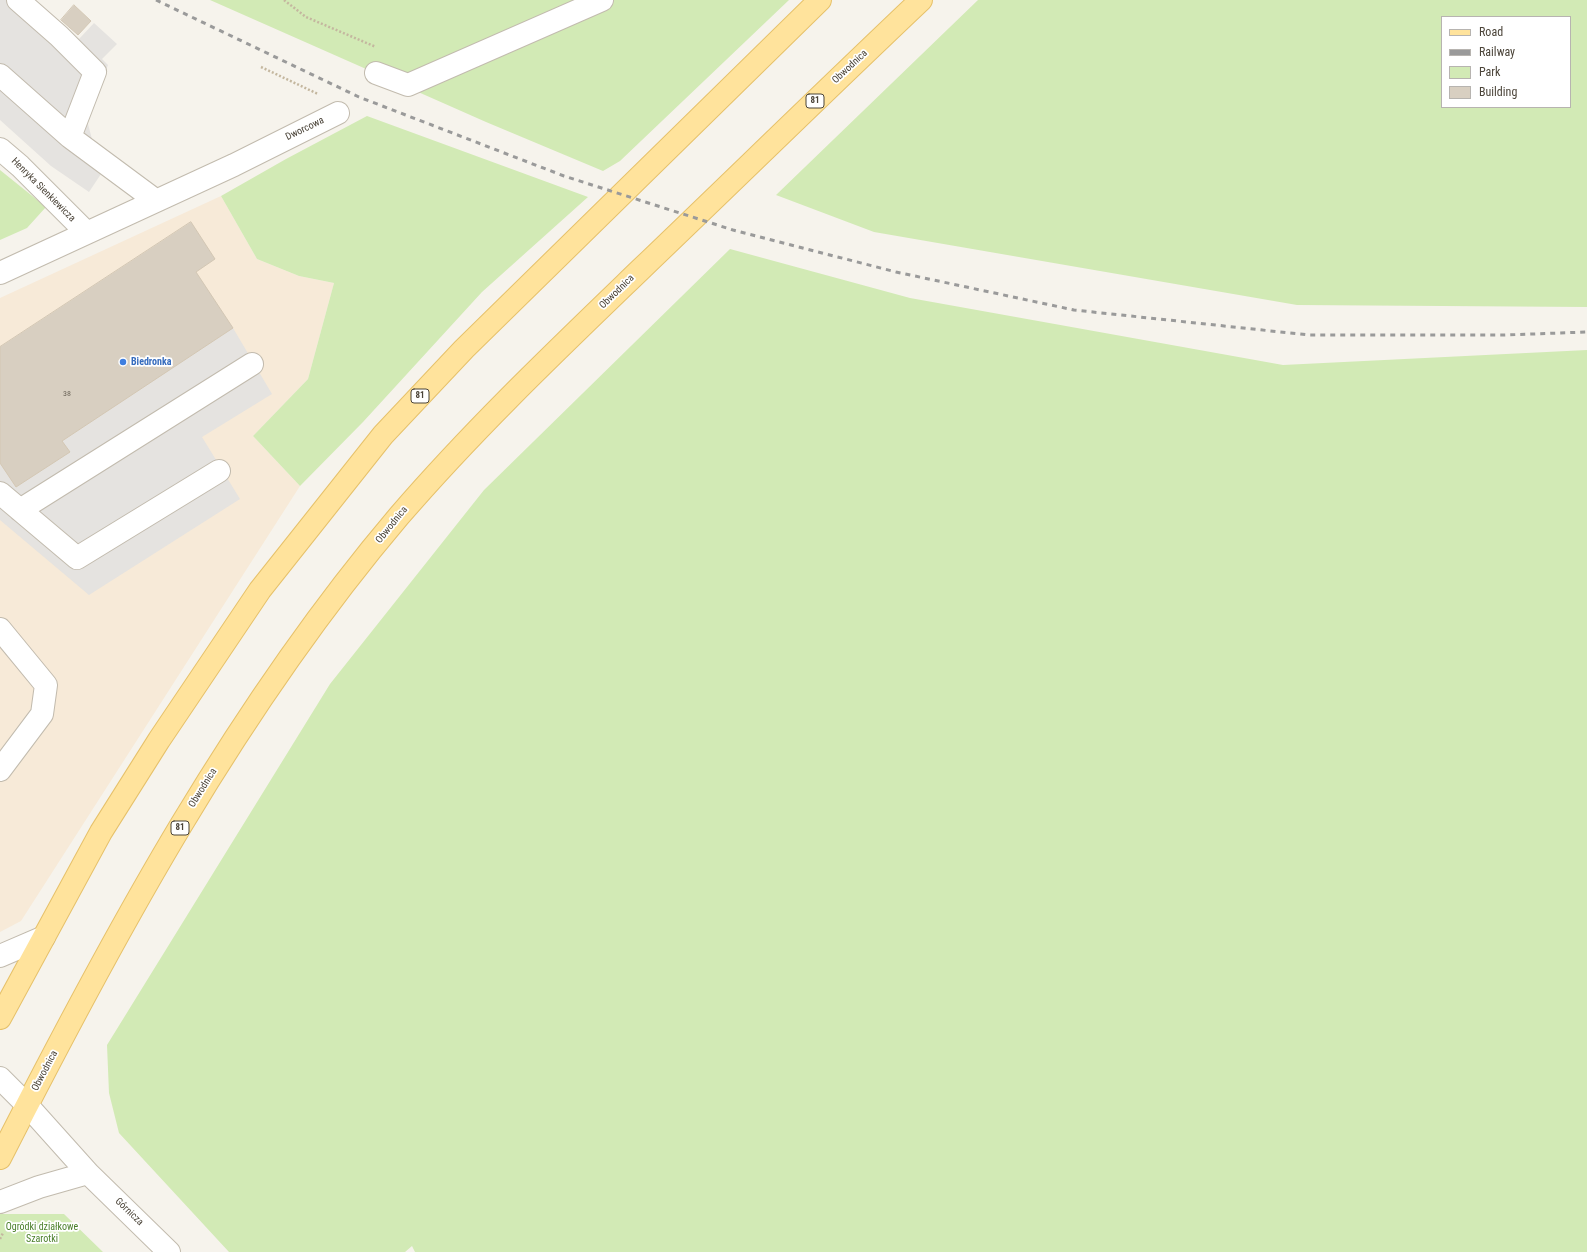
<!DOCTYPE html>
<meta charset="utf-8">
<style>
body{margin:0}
#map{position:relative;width:1587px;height:1252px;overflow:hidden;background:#f6f3ec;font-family:"Roboto Condensed",sans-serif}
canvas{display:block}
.legend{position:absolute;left:1441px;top:16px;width:130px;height:92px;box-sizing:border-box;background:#fff;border:1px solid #b7b4b0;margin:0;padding:5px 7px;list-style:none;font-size:12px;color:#4b4439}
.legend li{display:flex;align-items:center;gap:8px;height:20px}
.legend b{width:20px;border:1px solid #b7b4b0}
</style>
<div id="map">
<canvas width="1587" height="1252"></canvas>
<ul class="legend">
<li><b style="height:5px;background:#ffe39c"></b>Road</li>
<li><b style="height:5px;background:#9a9a9a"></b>Railway</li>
<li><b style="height:11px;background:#d2eab5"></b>Park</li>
<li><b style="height:11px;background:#d8cfc1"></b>Building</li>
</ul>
</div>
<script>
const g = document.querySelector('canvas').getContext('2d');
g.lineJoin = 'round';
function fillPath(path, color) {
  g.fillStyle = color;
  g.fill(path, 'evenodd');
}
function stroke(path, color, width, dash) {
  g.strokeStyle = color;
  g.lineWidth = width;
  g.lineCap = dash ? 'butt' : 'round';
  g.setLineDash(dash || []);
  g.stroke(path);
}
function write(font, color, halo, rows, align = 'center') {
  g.font = font + ' "Roboto Condensed",sans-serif';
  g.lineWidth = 3.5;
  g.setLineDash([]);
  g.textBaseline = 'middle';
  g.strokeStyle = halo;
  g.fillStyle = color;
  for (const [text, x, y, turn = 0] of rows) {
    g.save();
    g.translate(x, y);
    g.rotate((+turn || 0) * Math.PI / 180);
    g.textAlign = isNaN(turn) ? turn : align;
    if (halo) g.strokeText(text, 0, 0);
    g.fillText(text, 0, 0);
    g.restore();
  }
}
fillPath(new Path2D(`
 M221 196 257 259 299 276 334 283 308 379 253 436 300 486 21 921 0 932V298Z`), '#f7ead8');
fillPath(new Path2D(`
 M210 0H789L620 161 603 171 486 122Z
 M978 0H1587V307L1297 305 874 232 776 195ZM1442 17H1570V107H1442Z
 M367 116 588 197 482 292 363 422 300 486 253 436 308 379 334 283 299 276 257 259 221 196 286 159Z
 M0 170 46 207 27 228 0 240Z
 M730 249 910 298 1283 365 1587 350V1252H415L412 1246 405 1252H229L119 1133 109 1093 107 1045 330 684 484 490Z
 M0 1214H64L103 1252H0Z`), '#d2eab5');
fillPath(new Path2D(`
 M0 0H35L79 39 94 23 117 44 102 59 108 65 87 120 101 174 89 192 51 166 0 120Z
 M233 328 272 394 202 437 240 499 89 595 0 520V463L16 487 70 452 62 441Z`), '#e5e3e0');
const building = new Path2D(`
 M74 5 91 21 78 35 61 20Z
 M191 222 215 259 196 272 233 328 62 441 70 452 16 487 0 463V347Z`);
fillPath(building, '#d8cfc1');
stroke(building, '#d3c7b4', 1);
const minor = new Path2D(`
 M18 0 59 36 95 72 70 137
 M376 73 408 85 602 0
 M0 75 70 137 155 200
 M0 149 20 166 86 232
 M0 273 234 165 338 113
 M0 493 77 558 219 471
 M20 510 252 364
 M0 629 46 685 42 714 0 770
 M0 956 44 937
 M0 1078 27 1105 88 1173 169 1252
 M0 1202 39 1187 88 1173`);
const major = new Path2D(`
 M0 1018 101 832 159 740 260 590 360 464 383 435 464 349 820 0
 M0 1158C114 934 236 708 399 516 474 429 557 350 640 270 734 180 827 89 921 0`);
stroke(minor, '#c2bbae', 24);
stroke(major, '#e6c16a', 24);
stroke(new Path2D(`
 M284 0 306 17 376 47
 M261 67 318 94
 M0 1239 3 1233`), '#c4b79f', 2.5, [2, 2]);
stroke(minor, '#fff', 22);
stroke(major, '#ffe39c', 22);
stroke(new Path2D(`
 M156 0 359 97 564 176 733 230 896 272 1074 310 1309 335H1505L1587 332`), '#9a9a9a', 3, [5, 5]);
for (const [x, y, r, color] of [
 [123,362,4,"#3f7fe0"]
]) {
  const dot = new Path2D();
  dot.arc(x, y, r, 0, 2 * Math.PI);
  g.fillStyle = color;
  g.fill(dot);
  stroke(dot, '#fff', 1.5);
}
write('8px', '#6e675b', null, [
 ["38",67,394]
]);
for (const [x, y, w] of [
 [815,101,18],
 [420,396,18],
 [180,828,18]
]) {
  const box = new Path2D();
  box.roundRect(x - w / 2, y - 7, w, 14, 3);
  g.fillStyle = '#fff';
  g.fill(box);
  stroke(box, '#4b4439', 1);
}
write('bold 9px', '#4b4439', null, [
 ["81",815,101],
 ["81",420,396],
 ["81",180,828]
]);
write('10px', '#4b4439', '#fff', [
 ["Obwodnica",850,67,-43],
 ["Dworcowa",305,129,-26],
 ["Henryka Sienkiewicza",43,190,45],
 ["Obwodnica",617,292,-44],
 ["Obwodnica",392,525,-51],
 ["Obwodnica",203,788,-58],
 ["Obwodnica",45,1071,-62],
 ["Górnicza",129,1212,44]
]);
write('bold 10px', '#366cbe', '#fff', [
 ["Biedronka",131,362]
], 'left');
write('10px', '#4a7f2a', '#fff', [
 ["Ogródki działkowe",42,1227],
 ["Szarotki",42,1239]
]);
</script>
